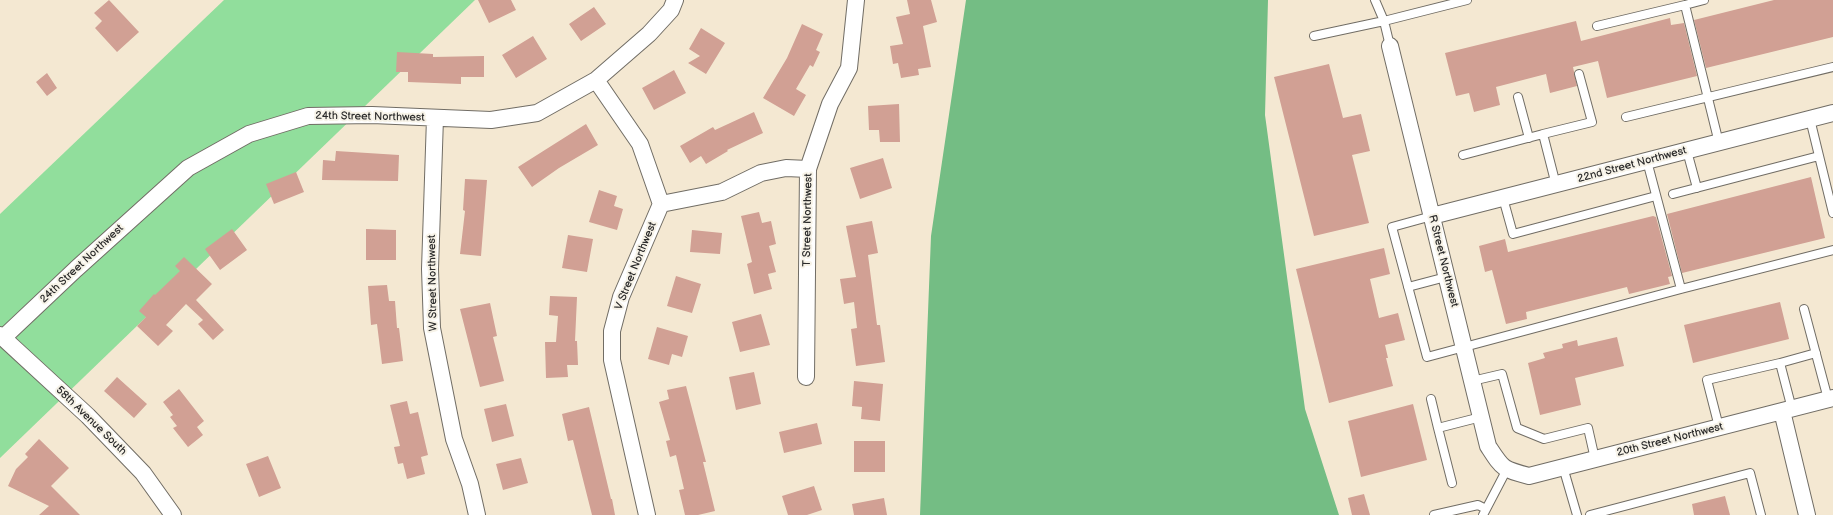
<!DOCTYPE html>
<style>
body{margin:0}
canvas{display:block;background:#f4e8d2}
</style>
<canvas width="1833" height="515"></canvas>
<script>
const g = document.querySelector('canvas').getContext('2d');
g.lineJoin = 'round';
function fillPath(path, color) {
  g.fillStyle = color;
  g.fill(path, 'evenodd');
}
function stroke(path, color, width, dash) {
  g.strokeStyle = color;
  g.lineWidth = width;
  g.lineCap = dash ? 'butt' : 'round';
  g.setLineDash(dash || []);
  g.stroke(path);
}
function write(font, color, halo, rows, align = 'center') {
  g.font = font + ' "Balsamiq Sans",sans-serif';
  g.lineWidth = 4;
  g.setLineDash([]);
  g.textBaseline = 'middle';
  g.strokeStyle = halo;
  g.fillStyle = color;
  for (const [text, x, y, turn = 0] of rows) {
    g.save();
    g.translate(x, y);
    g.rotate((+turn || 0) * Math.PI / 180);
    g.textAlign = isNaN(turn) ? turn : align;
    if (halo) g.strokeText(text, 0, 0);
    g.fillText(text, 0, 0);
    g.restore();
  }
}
fillPath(new Path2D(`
 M224 0H475L0 458V214Z`), '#91de9c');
fillPath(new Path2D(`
 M966 0H1268L1265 115 1305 409 1339 515H920L931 236Z`), '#74bd84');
fillPath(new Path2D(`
 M109 0 139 32 117 52 95 28 102 21 94 13Z
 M478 0H511L516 10 489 23Z
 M907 0H931L937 22 923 26 931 67 918 69 919 75 901 78 898 63 893 64 890 46 903 44 896 17 910 14Z
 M1774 0H1833V37L1706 68 1694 20Z
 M594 7 606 24 581 41 569 24Z
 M1670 18 1671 25 1684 23 1697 76 1607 98 1598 61 1573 67 1577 86 1550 93 1546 74 1496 87 1500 105 1474 112 1469 93 1456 96 1445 53 1576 21 1581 41Z
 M802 24 823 34 816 50 820 52 813 67 810 65 796 89 806 95 794 116 763 98 787 58Z
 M701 28 725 43 706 74 688 63 700 56 689 49Z
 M533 36 547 59 516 78 502 55Z
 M397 52 433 54V57L484 56V77H461V84L408 82V72H396Z
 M1329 64 1343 118 1361 114 1370 151 1352 155 1369 223 1314 236 1274 77Z
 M674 70 686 93 654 110 642 88Z
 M47 73 57 88 47 96 36 82Z
 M899 104 900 142H880L879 130H869L868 106Z
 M754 112 763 133 727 150 728 151 706 164 701 156 690 163 680 146 713 127 715 130Z
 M586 124 598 145 559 168 532 187 518 167Z
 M336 151 399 155 398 181 322 180 323 160 335 161Z
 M883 158 892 188 860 199 850 168Z
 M296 172 304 192 274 204 266 184Z
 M1811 177 1825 238 1682 273 1667 214Z
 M465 179 487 180 481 256 460 254 465 211 463 210Z
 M599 190 617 196 614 206 623 209 617 230 589 222Z
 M759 212 762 223 771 221 776 244 769 246 776 272 768 274 772 289 754 294 747 264 752 262 741 216Z
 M1653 216 1656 217 1672 276 1668 277 1670 284 1629 294 1627 287 1526 312 1527 319 1506 324 1492 270 1485 272 1479 246 1505 239 1508 252Z
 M872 221 878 253 868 255 877 325H880L885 362 856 366 851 329 857 328 854 302 844 304 840 279 856 277 846 226Z
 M232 229 247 250 220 270 205 249Z
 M366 229 396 230V260H366Z
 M692 230 722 233 720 254 690 252Z
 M568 235 593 239 587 272 562 268Z
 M1384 248 1390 274 1370 279 1379 318 1398 313 1405 340 1385 345 1388 358H1386L1393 386 1329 403 1296 269Z
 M184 257 212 284 196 300 224 330 213 340 198 324 203 320 186 304 166 325 173 331 158 346 137 326 146 317 139 311 154 294 155 295 180 271 175 266Z
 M676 276 701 284 692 313 667 306Z
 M387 285 389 301H395L397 328H399L403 361 382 364 377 324 371 325 368 286Z
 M550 296 577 297 575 341H577L578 365H567L568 377 546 378 545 342H556L558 316 549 315Z
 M1780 302 1789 339 1693 363 1684 325Z
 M490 303 497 336 493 337 504 381 480 387 460 309Z
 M761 314 770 345 740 352 732 322Z
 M657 327 688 336 682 357 672 354 669 365 648 359Z
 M1617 337 1624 366 1575 378 1581 405 1540 415 1528 363 1545 358 1543 353 1563 348 1562 344 1577 340 1578 346Z
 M754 372 761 404 736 410 729 377Z
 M117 377 147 404 134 418 104 391Z
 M854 381 883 384 880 421 861 419 862 407 852 406Z
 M686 386 706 462H703L715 511 698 515H685L679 490 684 489 676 455 670 457 666 441 670 440 659 402 669 399 667 390Z
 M179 389 204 421 197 427 203 435 188 447 173 428 177 426 170 417 173 415 163 402Z
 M407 401 410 414 418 412 428 455 421 457 425 474 407 479 403 463 398 464 394 447 400 446 390 405Z
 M506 404 514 436 492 442 484 409Z
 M1413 404 1427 460 1361 477 1348 421Z
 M589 407 611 499H612L615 515H592L573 440 568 441 562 414Z
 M817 423 822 444 784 453 779 432Z
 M39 439 69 468 51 486 80 515H39L49 506 8 486 16 469 28 457 25 454Z
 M854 441H885V472H854Z
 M268 456 281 488 259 497 246 464Z
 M521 458 528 483 503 490 496 464Z
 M814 486 822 510 807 515H788L782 496Z
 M1364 494 1370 515H1352L1348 498Z
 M1725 496 1730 515H1694L1692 504Z
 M884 498 887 515H854L852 504Z`), '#d1a094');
const lane = new Path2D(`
 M1704 0 1685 5 1719 143
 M1597 26 1685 5
 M1314 36 1384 21 1375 0
 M1390 46 1384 21 1467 0
 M1518 97 1529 138
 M1626 117 1833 67
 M1810 119 1833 213
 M1687 151 1697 188
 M1463 155 1543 134
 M1556 185 1543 134 1592 122 1579 74
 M1673 194 1819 156
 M1503 198 1513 234 1656 196
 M1432 216 1392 227 1427 357 1681 289 1647 161
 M1408 287 1446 277
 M1681 289 1833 250
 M1804 309 1828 399
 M1780 363 1816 353
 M1472 381 1502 374 1517 428 1544 439 1588 428 1595 459
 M1431 399 1438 428
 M1719 427 1707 380 1780 363 1792 409
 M1563 467 1577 515
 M1452 483 1438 428 1481 417
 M1434 515 1478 505 1486 509
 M1483 515 1506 471
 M1590 515 1750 473 1761 515`);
const street = new Path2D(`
 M1390 46 1488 446C1503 469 1502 469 1529 476L1833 398
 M596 80 640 144 661 204 621 297 612 331V360L647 515
 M435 118 430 269 432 328 454 439 470 484 477 515
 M661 204 722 192 761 173 786 168 808 169
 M1432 216 1833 113
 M0 335 88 416 143 473 173 515
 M3 338 76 269 188 168 249 134 308 116 372 115 491 120 537 113 596 80 649 34 671 10 675 0
 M806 377 808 169 830 104 849 68 856 0
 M1782 411 1807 515`);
stroke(lane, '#716d65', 10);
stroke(street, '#716d65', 18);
stroke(lane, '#fff', 8);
stroke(street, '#fff', 16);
write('11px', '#2b2b2b', '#f7f3e8', [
 ["24th Street Northwest",370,117,1],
 ["22nd Street Northwest",1632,165,-15],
 ["T Street Northwest",808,220,-89],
 ["R Street Northwest",1443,261,76],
 ["24th Street Northwest",82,264,-43],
 ["V Street Northwest",636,266,-68],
 ["W Street Northwest",433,283,-91],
 ["58th Avenue South",91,421,44],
 ["20th Street Northwest",1670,440,-14]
]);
</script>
